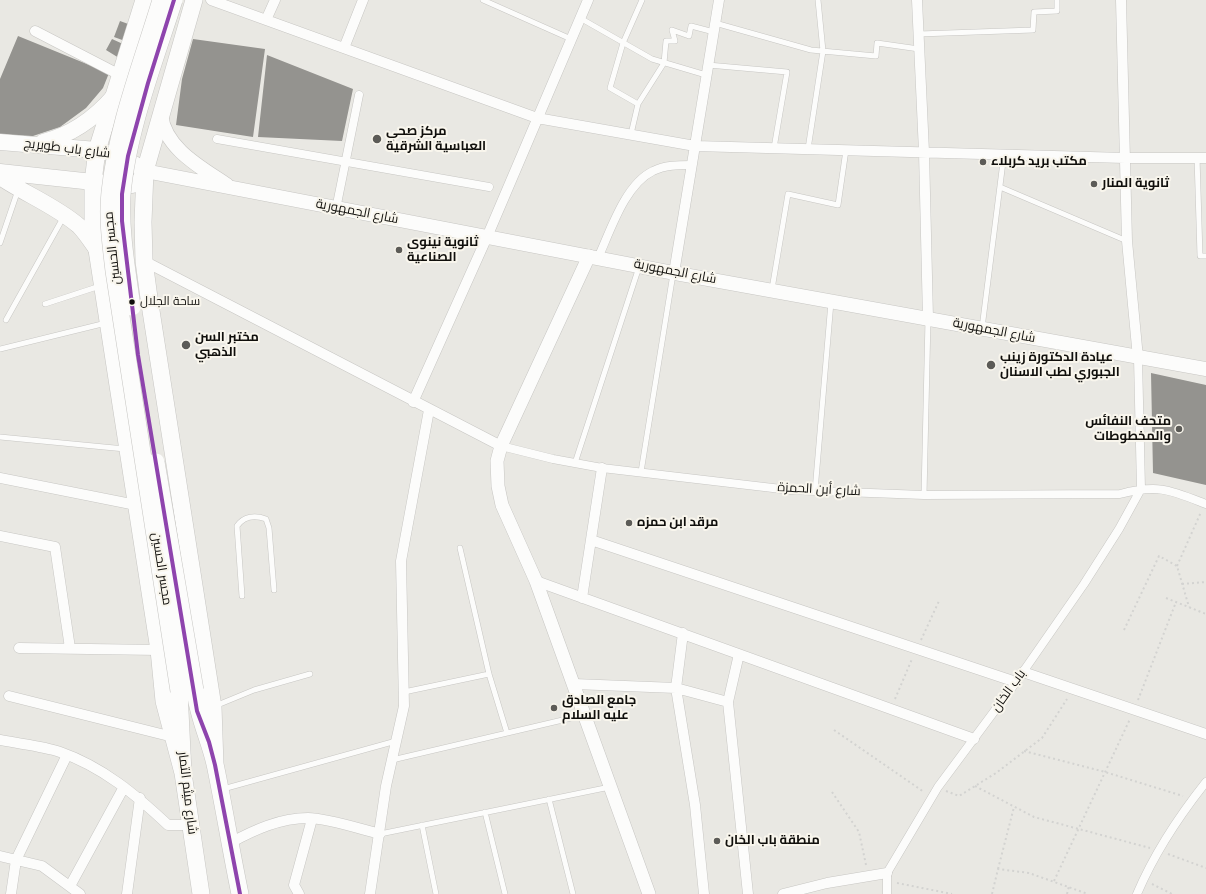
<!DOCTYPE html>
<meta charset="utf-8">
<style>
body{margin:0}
canvas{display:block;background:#e9e8e3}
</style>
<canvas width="1206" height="894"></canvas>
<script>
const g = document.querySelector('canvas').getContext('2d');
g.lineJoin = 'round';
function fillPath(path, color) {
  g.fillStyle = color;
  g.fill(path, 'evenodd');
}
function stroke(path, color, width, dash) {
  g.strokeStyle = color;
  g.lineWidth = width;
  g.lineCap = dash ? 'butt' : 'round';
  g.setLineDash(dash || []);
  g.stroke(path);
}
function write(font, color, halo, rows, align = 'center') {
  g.font = font + ' Poppins,Cairo,sans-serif';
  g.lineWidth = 4;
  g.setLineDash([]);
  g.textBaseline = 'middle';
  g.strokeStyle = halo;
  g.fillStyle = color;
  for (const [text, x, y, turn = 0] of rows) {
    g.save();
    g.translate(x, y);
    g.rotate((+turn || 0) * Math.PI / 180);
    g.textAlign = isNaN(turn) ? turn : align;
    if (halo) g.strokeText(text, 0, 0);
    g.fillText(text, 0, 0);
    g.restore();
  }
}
fillPath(new Path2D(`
 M120 21 131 25 125 41 114 37Z
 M18 36 109 73 103 88 86 108 60 127 33 136 0 135V79Z
 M112 39 123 44 119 58 106 50Z
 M193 39 265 49 253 137 176 125 182 79Z
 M267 55 353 89 342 141 258 137Z
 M1151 373 1206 385V485L1153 473Z`), '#94938f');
const service = new Path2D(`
 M483 0 571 39
 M580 18 652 59 706 75
 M715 23 811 50 876 56 877 43 919 49
 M919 34 1033 30 1034 12 1057 11V0
 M708 65 787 72 774 148
 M638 104 664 63 666 41H675L672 30 689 36 691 26 714 32
 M631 134 638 104 610 88 623 43 642 0
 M808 149 823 51 818 0
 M1197 157 1200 256H1206
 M1000 187 1127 241
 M0 243 18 190
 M772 289 788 194 838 205 846 150
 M45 304 100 286
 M6 320 63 218
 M982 328 1004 154
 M0 349 106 323
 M0 437 125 449
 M575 463 639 267
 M641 472 673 274
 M815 491 831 302
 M924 495 928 319
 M460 548 489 674 507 733
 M242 596 237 526C244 516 255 515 266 519L269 528 274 590
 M404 692 489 674
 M215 706 254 690 310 674
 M392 760 584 715
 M223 789 396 741
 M549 799 573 894
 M485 812 505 894
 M422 825 436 894
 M380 834 610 787`);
const pedestrian = new Path2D(`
 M217 139 489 187
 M336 209 359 95
 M598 258C610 232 625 184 653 171 665 165 678 165 692 165
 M501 446 553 459 602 468 790 490 924 495 1120 494C1159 484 1170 490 1206 504
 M887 894V873L938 787 1016 682 1084 584 1119 529 1141 489 1138 358
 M1137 894C1154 854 1179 816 1206 782`);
const minor = new Path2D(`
 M211 0 537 118 695 146 1125 158H1206
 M917 0 924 152 928 318
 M1121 0 1127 241 1138 358
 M266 20 275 0
 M35 31 120 75
 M344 48 363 0
 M144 261 501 446
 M674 273 719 0
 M413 402 487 237 588 0
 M0 478 136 505
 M0 536 55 547 70 648
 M591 540 1016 682
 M536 581 974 739
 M582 598 602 468
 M683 633 676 688 695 805 704 894
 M19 648 159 650
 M739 654 728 702 748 894
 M1023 672 1206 734
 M574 684 676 688 728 702
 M9 696 173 737
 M0 740C19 744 43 746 60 752 103 767 136 795 168 825H191
 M230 843C254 830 280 818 308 818 327 818 360 829 380 834
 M0 856 42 866 80 894
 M70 886 124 787
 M11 894 16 860 67 755
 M127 894 140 798
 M299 894 294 885 312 819
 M370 894 386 786 404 706 401 561 429 410
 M783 894 827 883 887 873`);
const tertiary = new Path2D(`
 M589 256 501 446 497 461 498 486 502 505 536 581 649 894`);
const secondary = new Path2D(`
 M161 115C165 149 202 168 227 185
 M145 171 674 273 1206 369`);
const primary = new Path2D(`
 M0 142 97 150C116 154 130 160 145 171L139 181 132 185 93 182 0 172
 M43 142C71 135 95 118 114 96
 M0 177C25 194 56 206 79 226 86 233 92 243 98 251`);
const trunk = new Path2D(`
 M144 0 97 150 93 182V224L159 650 164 701 183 773
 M194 0 145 171 143 222 144 261 149 298 213 707 215 765
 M195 690C198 717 209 738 215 764 224 807 231 851 240 894
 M179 691 183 773 201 894`);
stroke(service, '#c7c6c3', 6);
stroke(pedestrian, '#c7c6c3', 9);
stroke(minor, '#c7c6c3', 11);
stroke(tertiary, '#c7c6c3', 14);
stroke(secondary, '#c7c6c3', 15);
stroke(primary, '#c7c6c3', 17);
stroke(trunk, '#c7c6c3', 18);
stroke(new Path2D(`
 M1177 566 1201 512
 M1182 584 1206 582
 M1166 598 1206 614
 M1124 630 1159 556 1177 566 1189 607
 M921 640 939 601
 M895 699 912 659
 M1138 700 1176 602
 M834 730 924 792
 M1024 751 1105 772 1183 796
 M975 786 1034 817 1150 848
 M946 791 959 796 996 773 1042 738 1067 699
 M832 792 859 832 866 865
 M1168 854 1206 868
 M998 869 1014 807
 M1054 881 1130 719
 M897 883 952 894
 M1152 884 1172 894
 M992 894 998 869 1029 873 1088 894
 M1067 894 1069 886`), '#d3d3d1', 2, [2, 3]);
stroke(service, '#fcfcfb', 5);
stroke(pedestrian, '#fcfcfb', 8);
stroke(minor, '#fcfcfb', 10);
stroke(tertiary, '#fcfcfb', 13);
stroke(secondary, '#fcfcfb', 14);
stroke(primary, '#fcfcfb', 16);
stroke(trunk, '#fcfcfb', 17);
const trunkBridge = new Path2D(`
 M161 0C142 63 117 126 110 192 107 218 111 245 114 271L179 691
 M132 307C127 270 120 232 122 195 127 132 155 60 174 0
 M156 462 195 690`);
stroke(trunkBridge, '#c7c6c3', 18, []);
stroke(trunkBridge, '#fcfcfb', 17);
stroke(new Path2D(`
 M174 0 148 83 128 156 122 194V221L138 355 197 711 209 742 215 765 240 894`), '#8e44ad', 4);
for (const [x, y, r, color] of [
 [377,139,5,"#5c5b57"],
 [983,162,4,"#5c5b57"],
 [1094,184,4,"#5c5b57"],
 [399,250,4,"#5c5b57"],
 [132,302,3.5,"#100f0c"],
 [186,345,5,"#5c5b57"],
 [991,365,5,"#5c5b57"],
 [1179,429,4,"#5c5b57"],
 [629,523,4,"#5c5b57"],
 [554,708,4,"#5c5b57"],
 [717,841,4,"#5c5b57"]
]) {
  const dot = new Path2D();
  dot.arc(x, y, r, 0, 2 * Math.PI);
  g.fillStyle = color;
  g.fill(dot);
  stroke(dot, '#f9f6ed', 1.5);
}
write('12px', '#100f0c', '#f9f6ed', [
 ["ساحة الجلال",140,302]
], 'left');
write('bold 13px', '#100f0c', '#f9f6ed', [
 ["مركز صحي",386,132],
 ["العباسية الشرقية",386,147],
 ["مكتب بريد كربلاء",991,162],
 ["ثانوية المنار",1102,184],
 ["ثانوية نينوى",407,243],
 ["الصناعية",407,258],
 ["مختبر السن",195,338],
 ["الذهبي",195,353],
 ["عيادة الدكتورة زينب",1000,358],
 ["الجبوري لطب الاسنان",1000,373],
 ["متحف النفائس",1171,422,"right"],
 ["والمخطوطات",1171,437,"right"],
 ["مرقد ابن حمزه",637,523],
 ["جامع الصادق",562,701],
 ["عليه السلام",562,716],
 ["منطقة باب الخان",725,841]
], 'left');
write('13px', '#100f0c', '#f9f6ed', [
 ["شارع باب طويريج",67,149,7],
 ["شارع الجمهورية",357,212,11],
 ["مجسر الحسين",113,248,-96],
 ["شارع الجمهورية",675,272,11],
 ["شارع الجمهورية",994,331,11],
 ["شارع أبن الحمزة",819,490,3],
 ["مجسر الحسين",161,569,81],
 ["باب الخان",1009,691,-54],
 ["شارع ميثم التمار",187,793,83]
]);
</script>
